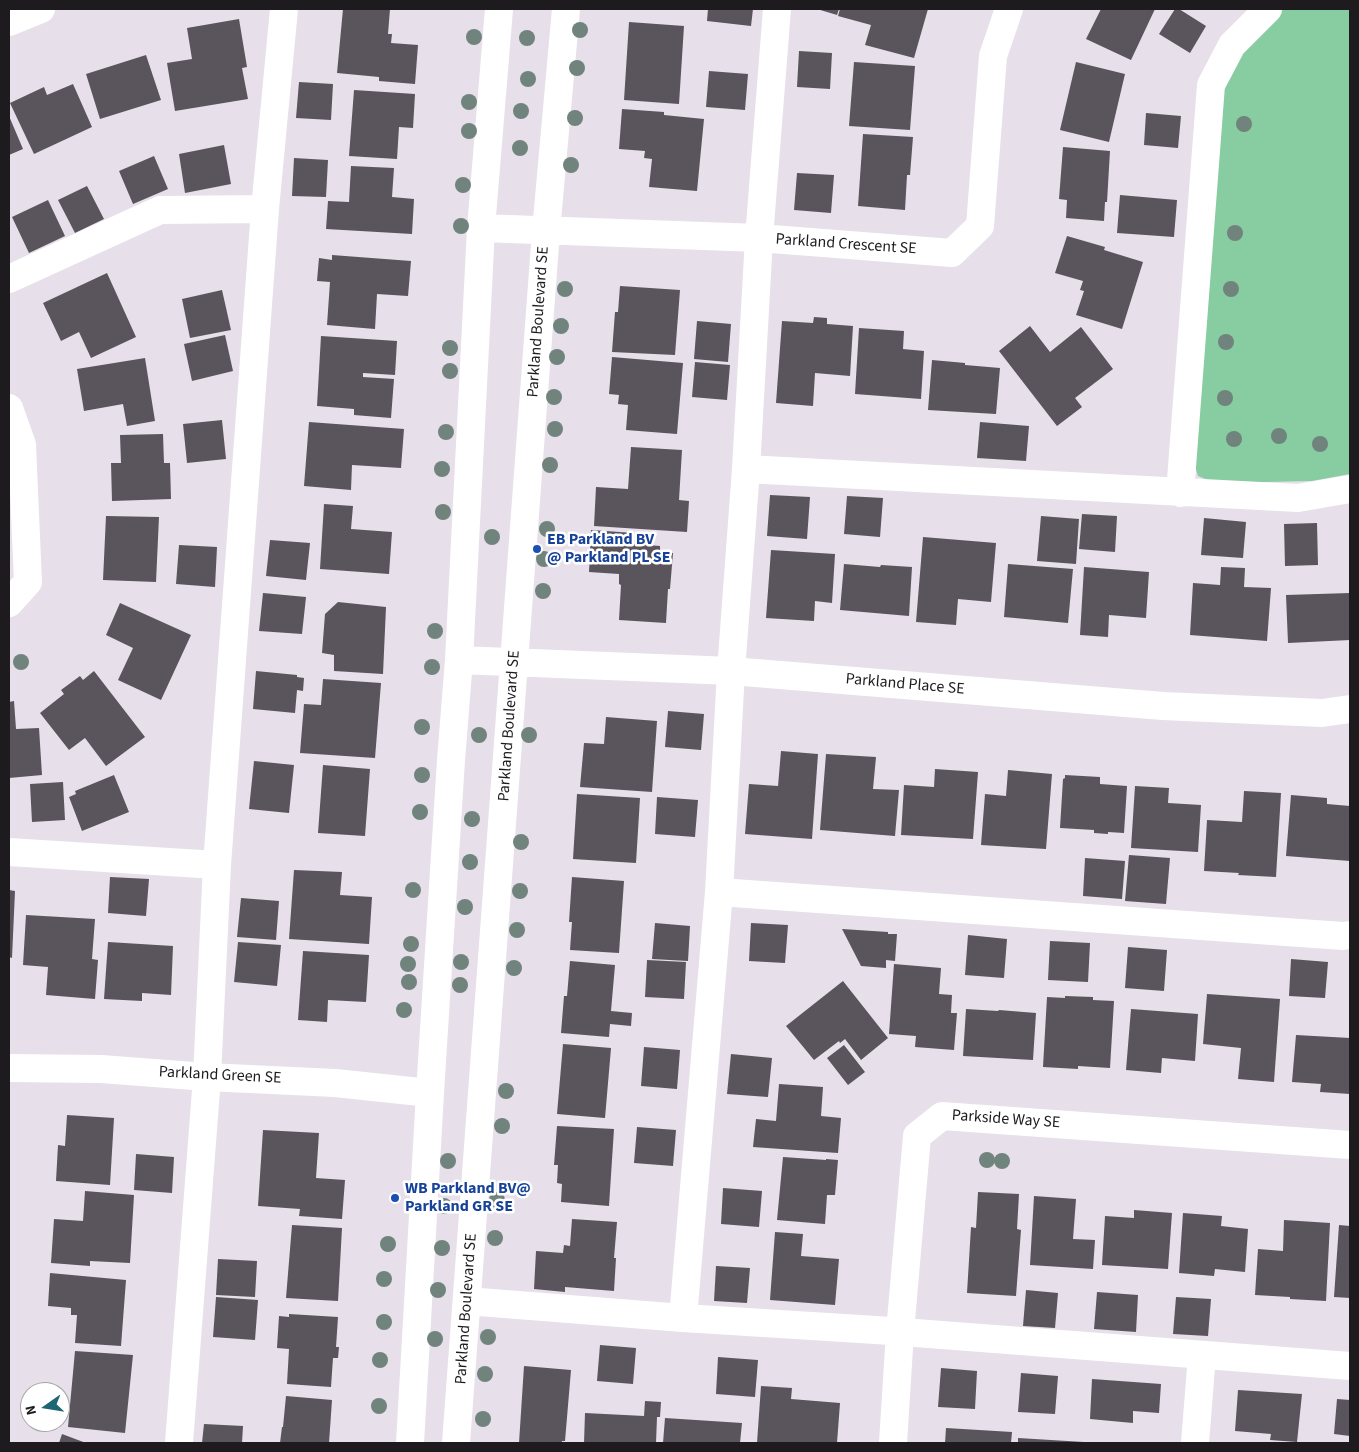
<!DOCTYPE html>
<style>
body{margin:0}
#map{position:relative;width:1359px;height:1452px;overflow:hidden;background:#e7dfe9;font-family:"Source Sans 3",sans-serif}
canvas{display:block}
.frame{position:absolute;inset:0;border:10px solid #1d1b1e;pointer-events:none}
.north{position:absolute;left:20px;top:1382px;width:50px;height:50px;box-sizing:border-box;background:#fff;border:1px solid #a5a4a5;border-radius:50%;rotate:257deg;font-size:14px;font-weight:700;line-height:20px;text-align:center;color:#1d1b1e}
.north::after{content:'';display:block;margin:auto;width:18px;height:22px;background:#1d6673;clip-path:polygon(50% 0,100% 100%,50% 72%,0 100%)}
</style>
<div id="map">
<canvas width="1359" height="1452"></canvas>
<div class="frame"></div>
<div class="north">N</div>
</div>
<script>
const g = document.querySelector('canvas').getContext('2d');
g.lineJoin = 'round';
function fillPath(path, color) {
  g.fillStyle = color;
  g.fill(path, 'evenodd');
}
function stroke(path, color, width, dash) {
  g.strokeStyle = color;
  g.lineWidth = width;
  g.lineCap = dash ? 'butt' : 'round';
  g.setLineDash(dash || []);
  g.stroke(path);
}
function write(font, color, halo, rows, align = 'center') {
  g.font = font + ' "Source Sans 3",sans-serif';
  g.lineWidth = 5;
  g.setLineDash([]);
  g.textBaseline = 'middle';
  g.strokeStyle = halo;
  g.fillStyle = color;
  for (const [text, x, y, turn = 0] of rows) {
    g.save();
    g.translate(x, y);
    g.rotate((+turn || 0) * Math.PI / 180);
    g.textAlign = isNaN(turn) ? turn : align;
    if (halo) g.strokeText(text, 0, 0);
    g.fillText(text, 0, 0);
    g.restore();
  }
}
fillPath(new Path2D(`
 M1281 9H1350V474L1312 481 1216 483 1198 476 1193 460 1219 98 1241 49Z`), '#88cca2');
fillPath(new Path2D(`
 M343 9H390L388 34H392L391 43 418 45 415 84 379 81V77L337 73Z
 M708 9H753L751 26 707 21Z
 M817 9H839L837 15Z
 M840 9H928L914 58 865 45 871 25 838 16Z
 M1101 9H1155L1131 60 1086 39Z
 M1175 9H1179L1206 26 1190 53 1159 34Z
 M239 19 247 67 242 68 248 99 175 111 167 63 192 59 187 28Z
 M629 22 684 26 679 104 624 100Z
 M799 51 832 53 830 89 797 87Z
 M146 55 161 100 100 119 86 74Z
 M854 62 915 66 910 130 849 126Z
 M1076 62 1125 74 1109 142 1060 130Z
 M709 71 748 74 745 110 706 107Z
 M299 82 333 84 331 120 296 118Z
 M73 84 92 127 34 154 10 103 44 87 47 95Z
 M354 90 415 94 413 128 399 127 397 159 349 156Z
 M622 109 664 112V115L704 119 697 191 649 187 652 159 644 158 645 151 619 149Z
 M1146 113 1181 116 1178 148 1144 145Z
 M9 116 23 149 9 155Z
 M863 134 913 137 910 175H907L905 210 858 206Z
 M224 145 231 184 185 193 179 154Z
 M1063 147 1110 151 1107 202H1105L1104 221 1066 218 1067 200 1059 199Z
 M154 156 168 189 133 204 119 171Z
 M294 158 328 160 326 197 292 196Z
 M351 166 394 168 392 197 414 199 412 234 326 229 328 201 349 202Z
 M797 173 834 175 831 213 794 210Z
 M87 186 104 219 75 233 58 200Z
 M1120 195 1177 200 1174 237 1117 233Z
 M48 200 65 236 29 253 12 217Z
 M1067 236 1105 247 1104 250 1143 262 1122 329 1076 315 1084 291 1080 290 1083 281 1055 273Z
 M332 255 411 261 408 296 377 294 375 329 327 325 330 282 317 281 319 258 332 260Z
 M107 273 136 337 91 358 79 332 61 341 43 303Z
 M620 286 680 290 675 355 612 352 615 312H618Z
 M222 290 231 330 190 338 182 299Z
 M814 317 827 318V324L853 326 850 376 815 373 813 406 776 403 782 321 813 323Z
 M697 321 731 324 728 362 694 359Z
 M1030 326 1050 352 1081 327 1113 369 1075 398 1082 407 1057 426 999 351Z
 M859 328 904 331 903 349 924 351 921 399 855 394Z
 M225 335 233 371 192 381 184 344Z
 M321 336 397 341 395 375 363 373V377L394 379 391 418 354 415V409L317 406Z
 M612 357 683 363 677 434 626 430 628 405 618 404 619 395 609 394Z
 M145 358 155 421 127 426 123 404 84 411 77 369Z
 M932 360 965 363V365L1000 368 996 414 928 410Z
 M695 362 730 365 727 400 692 397Z
 M222 420 226 459 187 463 183 424Z
 M309 422 404 429 401 468 352 465 351 490 304 486Z
 M980 422 1029 426 1026 461 977 458Z
 M163 434 164 463H170L171 499 112 501 111 463H121L120 435Z
 M631 447 682 450 679 500 689 501 687 532 594 526 596 487 628 489Z
 M770 495 810 497 807 539 767 536Z
 M847 496 883 498 880 537 844 534Z
 M324 504 353 506 351 529 392 532 389 574 320 569Z
 M1082 514 1117 516 1115 552 1079 549Z
 M106 516 159 517 156 582 103 580Z
 M1041 516 1079 519 1076 564 1037 561Z
 M1204 518 1246 522 1243 558 1201 555Z
 M1317 523 1318 565 1285 566 1284 524Z
 M591 530 634 533 633 544 660 546V552L673 553 670 589H668L666 623 619 620 621 585 619 584V574L589 572Z
 M923 537 996 543 991 602 958 599 956 625 916 622Z
 M270 540 310 543 306 580 266 576Z
 M179 545 217 547 215 587 176 584Z
 M771 550 835 554 832 603 815 601 814 621 766 618Z
 M844 564 880 567 881 565 912 567 909 616 840 610Z
 M1008 564 1073 569 1068 623 1004 617Z
 M1084 567 1149 572 1146 618 1109 615 1108 637 1080 635Z
 M1221 567 1245 568 1244 587 1271 588 1267 641 1190 635 1193 583 1220 585Z
 M263 593 306 597 302 634 259 631Z
 M1350 593V640L1288 643 1286 595Z
 M338 602 386 607 383 674 334 671V655L322 653 325 614Z
 M120 603 191 635 161 700 118 680 133 648 106 635Z
 M94 671 145 737 106 766 85 738 69 750 40 713 64 694 61 690 80 676 83 680Z
 M256 671 297 675V677L304 678 303 691 297 690 295 713 253 709Z
 M323 679 381 683 375 758 300 753 304 704 321 705Z
 M14 701 16 729 39 728 42 775 9 778V702Z
 M668 711 704 714 701 750 665 747Z
 M606 717 657 721 652 792 580 787 584 743 604 744Z
 M781 751 818 754 812 839 745 834 749 784 778 786Z
 M826 754 876 757 873 789 899 790 895 836 820 830Z
 M254 761 294 765 289 813 249 809Z
 M323 765 370 769 365 836 318 833Z
 M935 769 978 772 973 839 901 835 904 785 934 787Z
 M1008 770 1052 774 1046 849 981 845 985 794 1006 796Z
 M114 775 129 812 82 831 69 797 76 794 75 791Z
 M1065 775 1100 777V784L1127 786 1124 833 1108 832V834L1094 833V830L1060 828 1063 779 1065 778Z
 M63 782 65 820 32 822 30 784Z
 M1135 786 1169 788 1168 803 1201 805 1198 852 1131 848Z
 M1244 791 1281 793 1276 877 1238 875 1239 873 1204 871 1207 820 1242 822Z
 M577 794 640 798 636 863 573 859Z
 M1291 795 1327 798V804L1350 806V861L1286 856Z
 M657 797 698 800 695 837 655 834Z
 M1129 855 1170 858 1166 904 1125 901Z
 M1085 858 1125 861 1122 899 1083 896Z
 M294 870 342 872 340 895 372 897 369 944 289 939Z
 M110 877 149 879 146 916 108 913Z
 M572 877 624 881 619 953 570 950 572 922H569Z
 M9 890 15 891 12 958 9 957Z
 M241 898 279 901 276 940 237 937Z
 M26 915 95 919 92 959 98 960 95 999 46 995 48 967 23 965Z
 M655 923 690 926 688 961 652 959Z
 M751 923 788 925 785 963 749 961Z
 M842 929 888 932V934H897L895 961 886 960V968L861 966Z
 M968 935 1007 939 1004 978 965 975Z
 M1050 941 1090 943 1088 982 1048 980Z
 M108 942 173 946 171 995 142 993V1001L104 999Z
 M238 942 281 945 277 986 234 982Z
 M1128 947 1167 950 1164 991 1125 988Z
 M303 951 369 955 366 1002 328 1000 327 1022 298 1020Z
 M1291 959 1328 962 1325 998 1289 996Z
 M647 960 686 962 684 999 645 997Z
 M570 961 615 965 611 1011 632 1013 631 1026 610 1024 609 1037 561 1033 564 996H567Z
 M894 964 941 968 939 994 952 995 951 1013H957L954 1050 915 1047 916 1036 889 1034Z
 M843 981 888 1038 861 1060 845 1039 840 1043 839 1041 814 1060 786 1026Z
 M1207 994 1280 999 1274 1082 1238 1079 1241 1048 1203 1044Z
 M1065 996 1093 997V1000L1114 1001 1110 1068 1078 1066V1069L1043 1067 1047 997 1065 998Z
 M966 1009 998 1011 999 1010 1036 1013 1033 1060 963 1056Z
 M1131 1009 1198 1014 1195 1061 1162 1058 1161 1073 1126 1070Z
 M1296 1035 1350 1038V1094L1320 1092 1321 1084 1292 1082Z
 M563 1044 611 1048 605 1118 557 1114Z
 M844 1045 865 1072 848 1085 827 1058Z
 M644 1047 680 1050 677 1089 641 1086Z
 M731 1054 772 1058 768 1097 727 1094Z
 M779 1084 823 1087 821 1116 841 1118 838 1153 753 1147 756 1119 776 1121Z
 M67 1115 114 1118 110 1185 56 1181 58 1145 65 1146Z
 M557 1126 614 1129 609 1206 561 1202 562 1184 557 1183 558 1165H554Z
 M637 1127 676 1130 673 1166 634 1163Z
 M263 1130 319 1133 316 1178 345 1180 342 1219 299 1216 300 1209 258 1206Z
 M136 1154 174 1157 172 1193 134 1190Z
 M783 1157 826 1160V1159L838 1160 835 1195H827L825 1224 777 1220Z
 M723 1188 762 1191 759 1227 721 1224Z
 M85 1191 134 1195 130 1263 90 1261V1266L51 1263 54 1219 83 1221Z
 M978 1192 1019 1194 1017 1229 1021 1230 1016 1296 967 1293 971 1227 976 1228Z
 M1034 1196 1076 1199 1073 1239 1095 1240 1093 1269 1030 1265Z
 M1134 1210 1172 1213 1168 1269 1102 1265 1105 1216 1134 1218Z
 M1183 1213 1222 1216 1221 1226 1248 1229 1245 1272 1215 1269 1214 1276 1179 1273Z
 M572 1219 617 1222 614 1258H616L614 1291 565 1287V1292L534 1289 536 1251 563 1253 564 1245 570 1246Z
 M1284 1220 1330 1223 1326 1301 1290 1299V1297L1255 1295 1258 1249 1283 1251Z
 M292 1225 342 1228 338 1301 286 1298Z
 M1339 1225 1350 1226V1298L1334 1297Z
 M775 1232 803 1234 801 1256 839 1259 835 1305 770 1300Z
 M218 1259 257 1261 255 1297 216 1295Z
 M716 1266 750 1268 747 1303 714 1301Z
 M50 1273 126 1280 121 1346 75 1343 77 1315H71V1308L48 1306Z
 M1026 1290 1058 1293 1055 1328 1023 1326Z
 M1097 1292 1138 1295 1136 1332 1094 1329Z
 M216 1297 258 1300 255 1340 213 1337Z
 M1176 1297 1211 1299 1208 1336 1173 1334Z
 M289 1314 338 1317 336 1347H339L338 1358H333L331 1387 287 1384 289 1349 277 1348 279 1316 289 1317Z
 M600 1345 636 1348 633 1384 597 1381Z
 M75 1351 133 1355 125 1433 68 1427Z
 M718 1357 758 1360 755 1397 716 1394Z
 M524 1366 571 1370 565 1441H562V1443H519Z
 M941 1368 977 1371 975 1409 938 1407Z
 M1021 1373 1058 1376 1055 1414 1018 1412Z
 M1092 1379 1161 1384 1159 1413 1133 1411V1423L1090 1419Z
 M761 1386 792 1388 791 1399 840 1403 837 1443H757Z
 M1238 1390 1302 1394 1297 1442 1270 1440 1271 1434 1235 1431Z
 M286 1396 332 1400 329 1443H280L282 1427H283Z
 M1337 1399 1350 1400V1436L1334 1434Z
 M645 1401 661 1402 660 1417H657L656 1443H584L585 1413 644 1416Z
 M665 1418 742 1423 740 1443H663Z
 M204 1424 243 1426 242 1443H202Z
 M946 1428 1012 1432 1011 1443H945Z
 M62 1434 86 1443H59Z
 M1018 1438 1084 1442V1443H1018Z`), '#5a545c');
stroke(new Path2D(`
 M9 22 41 9
 M481 228 759 238 952 253 980 226 993 56 1009 9
 M9 279 160 210 265 209
 M9 408 22 445 28 582 9 603
 M746 469 1298 498 1350 489
 M1180 493 1211 85 1232 45 1268 9
 M459 660 731 671 1163 706 1322 713 1350 709
 M9 852 217 865
 M719 892 1343 936 1350 935
 M9 1068 101 1069 207 1077 335 1083 430 1093
 M467 1301 683 1318 876 1330 1350 1366
 M683 1318 719 892 731 671 746 469 759 238 777 9
 M179 1443 207 1077 217 865 265 209 284 9
 M410 1443 430 1093 451 760 459 660 481 228 499 9
 M456 1443 546 231 566 9
 M893 1443 900 1332 917 1136 942 1116 1350 1145
 M1195 1443 1202 1355`), '#fff', 28);
g.fillStyle = '#70837c';
for (const [x, y] of [
 [580,30],
 [474,37],
 [527,38],
 [577,68],
 [528,79],
 [469,102],
 [521,111],
 [575,118],
 [1244,124],
 [469,131],
 [520,148],
 [571,165],
 [463,185],
 [461,226],
 [1235,233],
 [565,289],
 [1231,289],
 [561,326],
 [1226,342],
 [450,348],
 [557,357],
 [450,371],
 [554,397],
 [1225,398],
 [555,429],
 [446,432],
 [1279,436],
 [1234,439],
 [1320,444],
 [550,465],
 [442,469],
 [443,512],
 [547,529],
 [492,537],
 [544,559],
 [543,591],
 [435,631],
 [21,662],
 [432,667],
 [422,727],
 [479,735],
 [529,735],
 [422,775],
 [420,812],
 [472,819],
 [521,842],
 [470,862],
 [413,890],
 [520,891],
 [465,907],
 [517,930],
 [411,944],
 [461,962],
 [408,964],
 [514,968],
 [409,982],
 [460,985],
 [404,1010],
 [506,1091],
 [502,1126],
 [987,1160],
 [448,1161],
 [1002,1161],
 [497,1200],
 [444,1206],
 [495,1238],
 [388,1244],
 [442,1248],
 [384,1279],
 [438,1290],
 [384,1322],
 [488,1337],
 [435,1339],
 [380,1360],
 [485,1374],
 [379,1406],
 [483,1419]
]) {
  g.beginPath();
  g.arc(x, y, 8, 0, 2 * Math.PI);
  g.fill();
}
for (const [x, y, r, color] of [
 [537,549,5,"#1a4fb4"],
 [395,1198,5,"#1a4fb4"]
]) {
  const dot = new Path2D();
  dot.arc(x, y, r, 0, 2 * Math.PI);
  g.fillStyle = color;
  g.fill(dot);
  stroke(dot, '#fff', 2);
}
write('16px', '#1d1b1e', '#fff', [
 ["Parkland Crescent SE",846,245,4],
 ["Parkland Boulevard SE",539,322,-86],
 ["Parkland Place SE",905,685,5],
 ["Parkland Boulevard SE",510,726,-86],
 ["Parkland Green SE",220,1076,3],
 ["Parkside Way SE",1006,1120,4],
 ["Parkland Boulevard SE",467,1309,-86]
]);
write('bold 16px', '#164399', '#fff', [
 ["EB Parkland BV",547,540],
 ["@ Parkland PL SE",547,558],
 ["WB Parkland BV@",405,1189],
 ["Parkland GR SE",405,1207]
], 'left');
</script>
